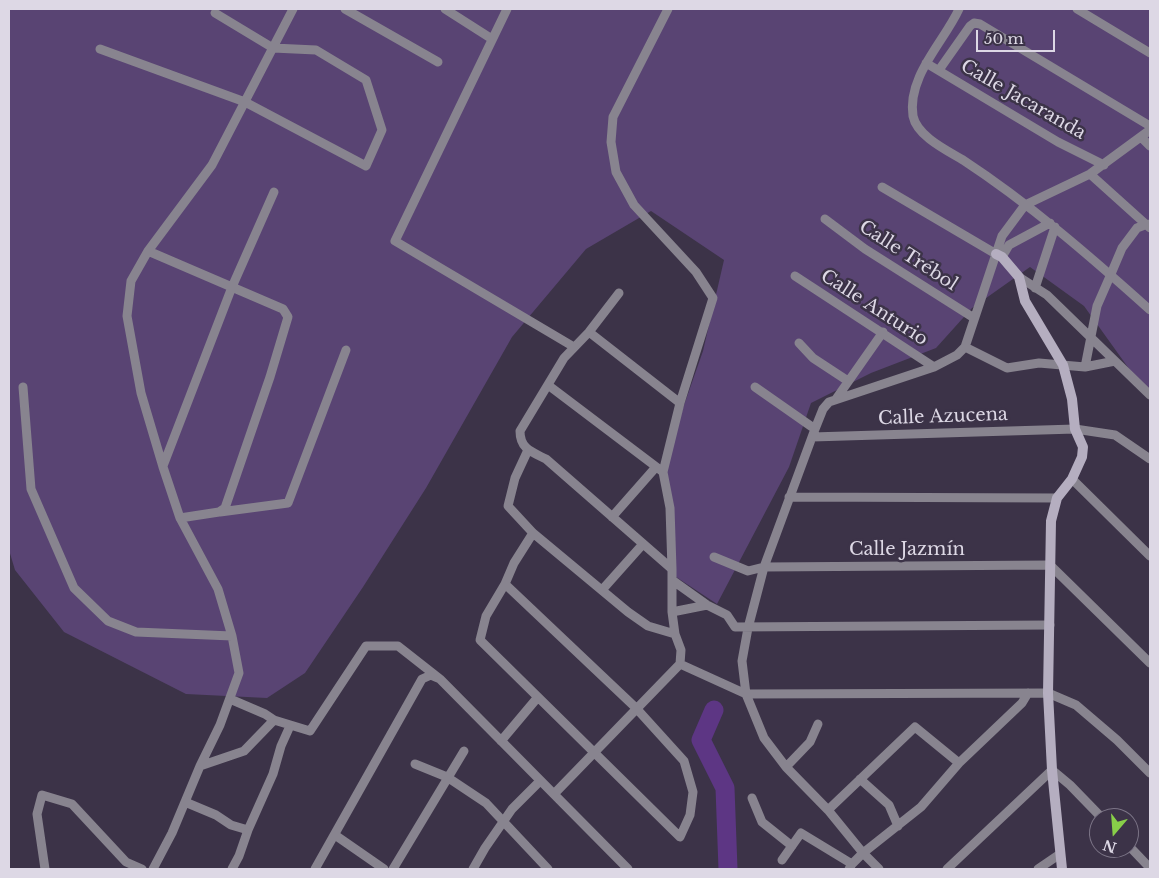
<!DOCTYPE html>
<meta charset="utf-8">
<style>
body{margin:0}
#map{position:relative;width:1159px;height:878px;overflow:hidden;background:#3c3348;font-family:"Libre Baskerville",serif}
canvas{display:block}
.frame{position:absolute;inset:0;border:10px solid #ddd8e5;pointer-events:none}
.north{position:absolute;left:1089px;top:808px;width:50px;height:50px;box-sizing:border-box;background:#3c3348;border:1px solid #7c7587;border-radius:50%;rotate:198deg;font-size:14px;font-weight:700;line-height:20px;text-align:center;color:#ddd8e5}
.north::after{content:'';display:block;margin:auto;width:18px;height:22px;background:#88cf49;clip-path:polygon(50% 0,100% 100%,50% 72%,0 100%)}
.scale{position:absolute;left:976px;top:30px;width:79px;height:22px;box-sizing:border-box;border:2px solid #ddd8e5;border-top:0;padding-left:6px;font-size:15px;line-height:18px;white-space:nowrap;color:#ddd8e5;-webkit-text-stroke:4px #3c3348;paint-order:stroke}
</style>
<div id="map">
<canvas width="1159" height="878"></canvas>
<div class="frame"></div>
<div class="north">N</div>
<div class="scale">50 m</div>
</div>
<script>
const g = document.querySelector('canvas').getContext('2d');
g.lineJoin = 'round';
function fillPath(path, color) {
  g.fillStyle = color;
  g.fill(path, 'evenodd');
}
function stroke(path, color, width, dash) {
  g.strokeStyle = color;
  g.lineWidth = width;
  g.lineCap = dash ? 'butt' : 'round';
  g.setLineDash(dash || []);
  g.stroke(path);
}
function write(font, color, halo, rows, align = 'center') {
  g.font = font + ' "Libre Baskerville",serif';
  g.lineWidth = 5;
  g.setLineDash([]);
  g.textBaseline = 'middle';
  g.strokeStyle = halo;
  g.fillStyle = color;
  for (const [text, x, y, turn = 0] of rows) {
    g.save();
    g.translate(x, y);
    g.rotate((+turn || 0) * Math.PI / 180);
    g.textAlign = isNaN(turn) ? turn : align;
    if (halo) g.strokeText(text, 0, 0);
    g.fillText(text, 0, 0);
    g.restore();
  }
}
fillPath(new Path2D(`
 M9 9H1150V398L1084 306 1030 267 972 308 936 348 871 373 811 403 789 467 717 604 667 571 669 510 665 469 683 408 703 351 724 260 651 211 586 249 512 337 426 488 363 587 305 673 267 698 186 694 64 632 15 570 9 550Z`), '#594473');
stroke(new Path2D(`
 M714 710 701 740 725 788 728 869`), '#5d3684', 19);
stroke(new Path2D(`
 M345 9 438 62
 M445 9 492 39
 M507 9 395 241 574 347
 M959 9C944 42 907 76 913 116 917 136 946 150 963 160 1030 204 1091 257 1150 310
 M1077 9 1150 53
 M100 49 245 102 366 166 382 130 366 80 316 50 273 48 215 13
 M926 63 1058 142 1104 165
 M939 70 970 26 974 23 980 24 1150 126
 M1141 137 1150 146
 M1090 174 1150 228
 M882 187 996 254
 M825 219 865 249 974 318
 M148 251 283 309 288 317 270 377 225 508 219 512 180 518
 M1002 257 1009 245 1050 223
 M795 276 934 367
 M1019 277 1047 295 1150 395
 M1035 288 1055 227
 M619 293 589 332 564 358 520 431C520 449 532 452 546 459L672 569
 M589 332 680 403
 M799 343 813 358 848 381
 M965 347 1007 368 1039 363 1085 367 1115 361
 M1085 367 1097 306 1111 274 1122 248 1137 228 1147 224
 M548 385 663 472
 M23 387 31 489 74 588 108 621 136 632 232 636
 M755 387 815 429
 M836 399 883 332
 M812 437 1075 429 1115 435 1150 459
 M528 450 515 478 508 506 533 533 628 612 648 626 675 634
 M163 466 232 287 274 192
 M1072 479 1150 556
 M789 497 1057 498
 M220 512 288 503 346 350
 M612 517 656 467
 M714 557 748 571 764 567 1050 565 1150 663
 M672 580 707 605 727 615 735 627 1050 625
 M505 584 636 708 684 761 693 792 690 815 680 837 480 640 486 616 505 584 514 563 533 533
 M602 590 643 544
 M672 612 707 605
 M680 664 746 694 1048 693 1076 705 1117 740 1150 773
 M230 699 265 714 274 720
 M501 741 538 697
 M415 764 447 777 486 803 548 869
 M200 766 244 751 274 720 310 731 366 646H398L440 679 628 869
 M786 767 810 742 818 724
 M860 779 889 805 898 826
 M554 794 680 664 681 650 675 634 672 612V569L670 508 663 472 680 403 713 298 696 272 634 205 616 172 611 142 613 117 668 9
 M752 798 762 822 792 846
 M185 802 216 815 231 825 248 830
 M828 810 915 727 959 763
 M335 835 384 869
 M1129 846 1150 868
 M782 860 801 833 852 864
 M45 869 37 814 42 795 72 804 126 862 142 869
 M153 869 172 833 200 766 220 725 239 673 232 636 218 589 180 518 163 467 141 393 127 316 131 281 148 251 212 165 293 9
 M232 869 239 856 248 830 273 774 281 746 290 726
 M315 869 422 679 431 675 438 678
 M393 869 464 751
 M473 869 485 848 512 809 540 781
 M849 869 852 864 863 853 921 807 959 763 1022 703 1028 693
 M879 869 863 853 828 810 786 767 764 738 746 694 742 661 748 628 764 567 815 429 823 409 829 402 934 367 957 355 965 347 1002 236 1025 205 1090 174 1150 130
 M947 869 1052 770 1070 785 1102 818
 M1038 869 1060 854`), '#88848f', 9);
stroke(new Path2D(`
 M996 254 1002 257 1019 277 1025 301 1063 365 1072 399 1075 429 1083 447 1082 457 1072 479 1057 498 1051 521 1048 693 1052 770 1062 869`), '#b5aec0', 10);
write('18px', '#ddd8e5', '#3c3348', [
 ["Calle Jacaranda",1023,100,30],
 ["Calle Trébol",908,256,33],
 ["Calle Anturio",874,308,33],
 ["Calle Azucena",943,417,-2],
 ["Calle Jazmín",907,550]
]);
</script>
